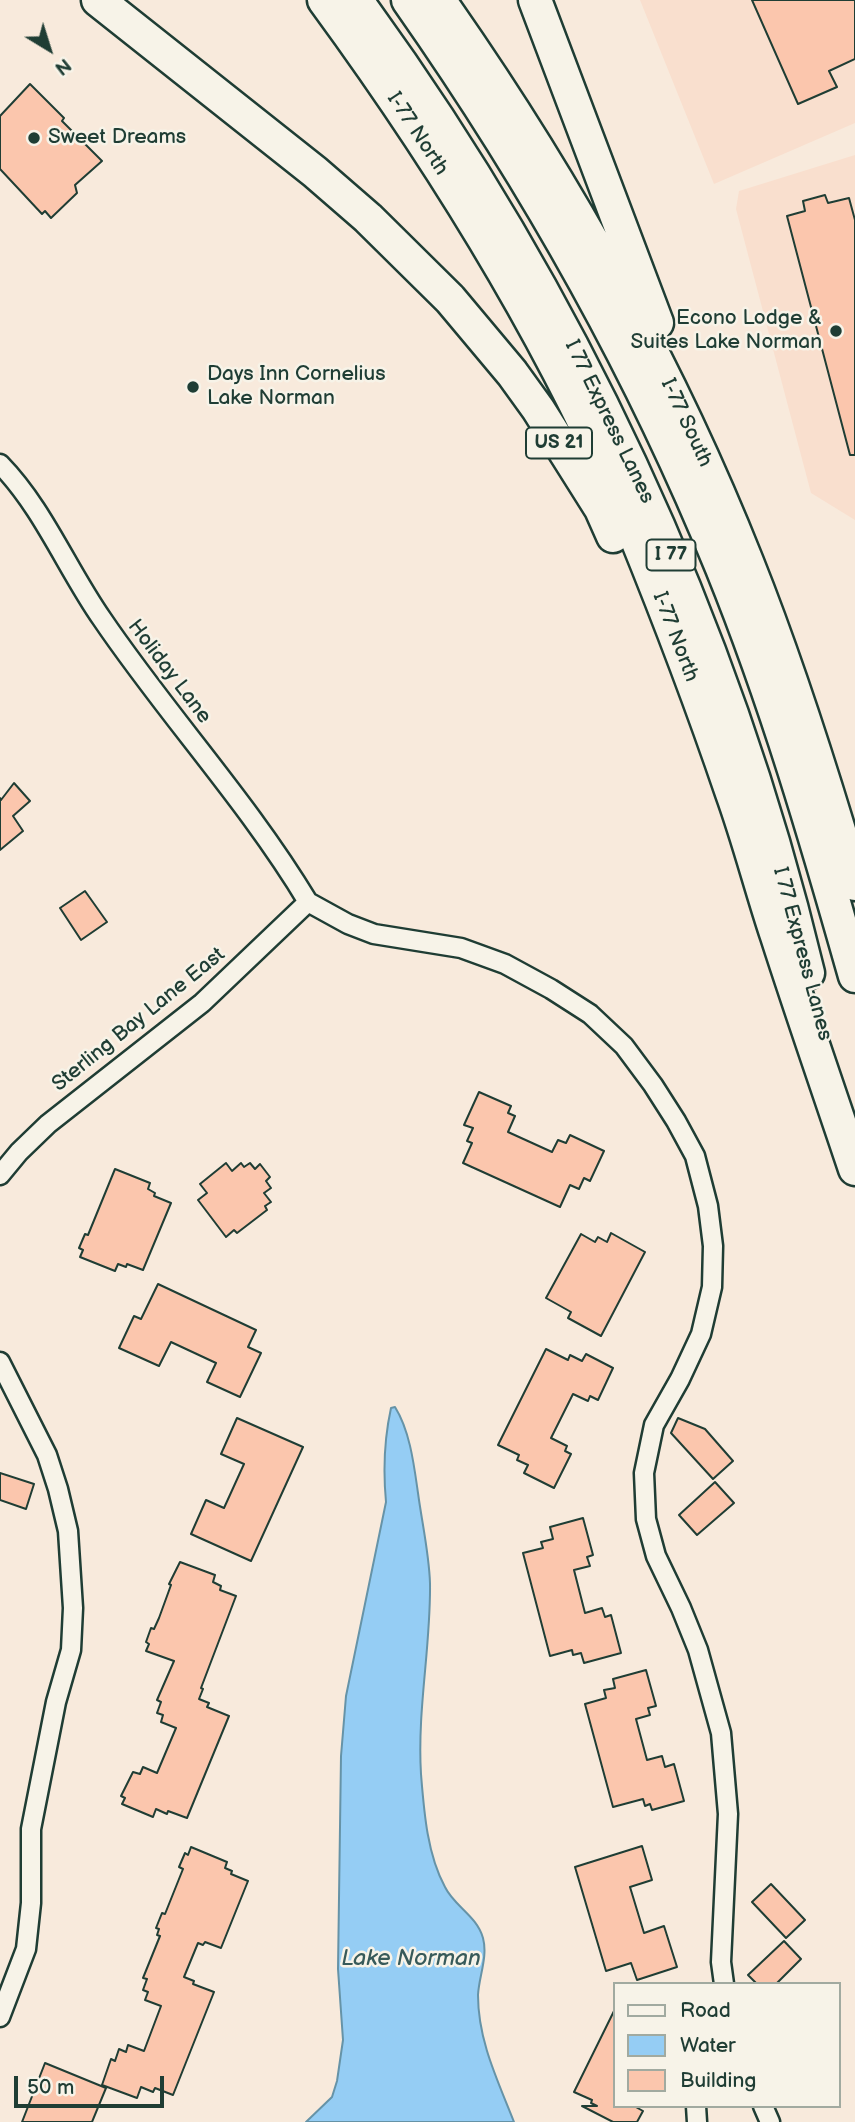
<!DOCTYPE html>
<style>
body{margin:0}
#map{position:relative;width:855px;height:2122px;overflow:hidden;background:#f8eadc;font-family:"Balsamiq Sans",sans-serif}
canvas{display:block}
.legend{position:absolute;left:613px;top:1982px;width:228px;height:126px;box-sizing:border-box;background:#f7f3e8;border:2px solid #a1aaa0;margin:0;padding:9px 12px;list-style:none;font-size:21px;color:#1f3d34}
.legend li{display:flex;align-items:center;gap:14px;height:35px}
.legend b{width:35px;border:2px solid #a1aaa0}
.north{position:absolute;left:14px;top:14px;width:70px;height:70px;-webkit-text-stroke:5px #f7f3e8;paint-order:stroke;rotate:142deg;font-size:19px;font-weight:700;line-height:28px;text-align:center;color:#1f3d34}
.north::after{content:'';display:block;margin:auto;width:24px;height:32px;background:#1f3d34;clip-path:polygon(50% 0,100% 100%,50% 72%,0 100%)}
.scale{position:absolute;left:14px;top:2076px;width:150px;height:32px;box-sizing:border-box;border:4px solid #1f3d34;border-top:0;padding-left:9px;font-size:21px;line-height:24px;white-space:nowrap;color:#1f3d34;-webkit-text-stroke:5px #f7f3e8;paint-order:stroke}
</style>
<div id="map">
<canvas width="855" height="2122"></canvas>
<ul class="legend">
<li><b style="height:9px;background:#f7f3e8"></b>Road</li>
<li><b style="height:19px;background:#95cdf4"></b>Water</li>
<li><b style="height:19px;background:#fbc6ad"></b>Building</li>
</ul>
<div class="north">N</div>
<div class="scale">50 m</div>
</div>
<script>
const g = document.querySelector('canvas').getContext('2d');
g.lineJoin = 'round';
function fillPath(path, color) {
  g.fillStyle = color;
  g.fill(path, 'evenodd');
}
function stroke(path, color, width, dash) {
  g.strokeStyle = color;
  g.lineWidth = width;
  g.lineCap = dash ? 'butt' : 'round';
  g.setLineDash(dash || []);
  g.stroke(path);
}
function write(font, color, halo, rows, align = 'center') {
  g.font = font + ' "Balsamiq Sans",sans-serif';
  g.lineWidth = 5;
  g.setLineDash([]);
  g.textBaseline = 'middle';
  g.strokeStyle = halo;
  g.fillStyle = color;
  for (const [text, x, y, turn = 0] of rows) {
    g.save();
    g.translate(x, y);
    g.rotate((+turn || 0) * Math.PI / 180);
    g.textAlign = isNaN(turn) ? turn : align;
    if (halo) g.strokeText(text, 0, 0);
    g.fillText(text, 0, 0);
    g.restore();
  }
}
fillPath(new Path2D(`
 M640 0H855V123L714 184Z
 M855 155V520L811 493 736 209 739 191Z`), '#f9dfce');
const water = new Path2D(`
 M395 1407C410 1431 414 1465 418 1493 422 1523 429 1553 430 1583 431 1646 417 1710 421 1774 424 1811 427 1854 445 1887 454 1906 477 1916 483 1938 488 1957 479 1976 478 1995 478 2041 498 2081 514 2122H306L332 2097 337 2081 343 2040 338 1969 341 1756 346 1696 386 1502C383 1470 384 1440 391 1408Z`);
fillPath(water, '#95cdf4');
stroke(water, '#6693a7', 2);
const building = new Path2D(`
 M752 0H855V59L829 71 837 87 798 104Z
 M30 84 64 118 62 121 102 161 75 185 77 193 51 218 45 211 42 214 0 169V116Z
 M825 195 828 203 849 198 855 220V455H850L787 216 805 211 803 201Z
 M14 783 30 801 13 816 23 831 0 850V798L1 800Z
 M85 891 107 922 81 940 60 908Z
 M479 1092 511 1106 508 1113 515 1116 508 1132 552 1152 558 1140 566 1143 570 1135 604 1151 590 1181 584 1178 579 1189 570 1185 560 1207 463 1163 472 1143 467 1141 473 1128 464 1125Z
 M226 1163 232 1171 241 1163 244 1167 250 1163 255 1169 260 1164 270 1177 266 1181 271 1188 264 1193 271 1202 265 1206 267 1210 237 1233 234 1230 226 1237 198 1200 207 1193 200 1184Z
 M115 1169 150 1183 148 1189 155 1193 154 1196 171 1203 143 1270 127 1264 126 1267 118 1264 115 1271 80 1257 83 1250 79 1248 85 1234 88 1235Z
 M611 1233 645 1252 601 1336 568 1318 571 1312 546 1298 581 1234 595 1242 598 1237 607 1242Z
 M158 1284 256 1330 248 1347 261 1353 240 1397 207 1382 216 1363 171 1342 159 1366 119 1348 134 1316 141 1319Z
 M546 1349 568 1360 570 1355 582 1361 586 1354 613 1368 598 1400 590 1396 588 1401 573 1394 551 1438 567 1446 565 1451 571 1454 554 1488 524 1473 528 1465 517 1460 519 1455 498 1445Z
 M237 1418 303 1447 251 1561 191 1534 206 1500 224 1508 244 1464 221 1454Z
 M678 1418 705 1429 733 1461 713 1479 671 1433Z
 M0 1473 34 1484 26 1509 0 1500Z
 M715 1482 734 1503 697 1535 679 1515Z
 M583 1518 593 1555 587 1557 590 1566 574 1570 585 1613 602 1608 605 1617 611 1615 621 1653 584 1663 581 1653 573 1655 572 1650 550 1656 523 1553 543 1548 541 1542 553 1539 550 1527Z
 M180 1562 215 1575 213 1582 221 1586 220 1590 236 1596 201 1688 203 1689 199 1699 209 1703 207 1707 229 1716 187 1818 168 1811 167 1814 156 1809 153 1817 122 1804 125 1798 121 1796 133 1772 140 1774 143 1767 157 1773 176 1728 161 1722 163 1715 157 1713 161 1702 157 1700 174 1661 146 1651 149 1644 146 1642 151 1628 154 1629 159 1618 171 1585 169 1584Z
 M646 1670 656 1706 648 1708 650 1715 636 1719 647 1760 662 1756 665 1767 674 1764 684 1801 652 1810 650 1804 645 1806 643 1799 613 1807 585 1704 606 1698 604 1690 615 1688 613 1679Z
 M642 1846 652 1880 630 1887 644 1933 664 1926 677 1967 637 1980 631 1963 606 1971 575 1867Z
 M191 1847 227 1862 225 1868 232 1871 231 1874 248 1881 221 1948 205 1942 203 1945 198 1943 184 1977 194 1981 193 1984 214 1992 173 2095 155 2088 153 2092 141 2087 137 2098 102 2085 111 2059 115 2061 119 2049 126 2052 128 2045 144 2051 161 2006 145 2000 148 1992 143 1990 147 1979 143 1978 160 1936 157 1935 159 1929 156 1928 162 1913 165 1914 183 1869 179 1867 185 1853 188 1855Z
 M771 1884 805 1920 786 1938 752 1902Z
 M784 1941 801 1959 776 1984H757L748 1975Z
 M615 2009V2106H634L643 2111 637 2122H613L582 2106H597L591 2103 592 2100 574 2092Z
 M45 2063 106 2088 92 2122H22Z`);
fillPath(building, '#fbc6ad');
stroke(building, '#1f3d34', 2);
const minor = new Path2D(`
 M0 464C43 508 67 569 102 619 167 715 248 802 308 902
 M308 902 348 924 374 934 461 948 505 964 551 989 590 1014 624 1046 653 1085 676 1121 695 1156 708 1206 713 1246 712 1287 701 1334 680 1379 654 1425 644 1473 646 1519 656 1556 681 1608 698 1650 721 1733 728 1814 721 1962 724 1984
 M0 1175 19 1152 48 1124 202 1003 308 902
 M0 1362 47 1455 58 1489 68 1531 73 1608 71 1650 56 1702 31 1829V1903L26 1949 0 2017
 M696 2106 697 2122
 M763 2106 770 2122`);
const motorway = new Path2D(`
 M98 0 315 172 368 218 450 299 512 373 538 409 601 509 613 536
 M324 0C445 165 555 342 634 532 669 618 702 705 732 793 749 840 761 888 777 936 802 1014 829 1091 855 1169
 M356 0C569 291 724 622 808 973
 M408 0C533 178 640 366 722 568 776 701 816 838 855 976
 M439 0C562 175 668 363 747 562 789 667 823 775 855 884
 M535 0 657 323`);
stroke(minor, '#1f3d34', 23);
stroke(motorway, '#1f3d34', 37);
stroke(minor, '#f7f3e8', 18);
stroke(motorway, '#f7f3e8', 32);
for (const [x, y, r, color] of [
 [34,138,7,"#1f3d34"],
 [836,331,7,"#1f3d34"],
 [193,387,7,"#1f3d34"]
]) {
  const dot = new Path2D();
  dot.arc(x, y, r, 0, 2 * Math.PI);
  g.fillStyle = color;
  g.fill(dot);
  stroke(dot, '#f7f3e8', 2.5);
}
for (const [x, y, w] of [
 [559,443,66],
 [671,555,49]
]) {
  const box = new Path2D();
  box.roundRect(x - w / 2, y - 15.5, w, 31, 5);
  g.fillStyle = '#f7f3e8';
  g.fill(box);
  stroke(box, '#1f3d34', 2);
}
write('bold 19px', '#1f3d34', null, [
 ["US 21",559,443],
 ["I 77",671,555]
]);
write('21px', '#1f3d34', '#f7f3e8', [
 ["I-77 North",417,134,57],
 ["I 77 Express Lanes",609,422,64],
 ["I-77 South",686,423,65],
 ["I-77 North",675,637,69],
 ["Holiday Lane",169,672,53],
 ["I 77 Express Lanes",802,954,75],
 ["Sterling Bay Lane East",139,1020,-39]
]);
write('21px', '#1f3d34', '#f7f3e8', [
 ["Sweet Dreams",48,138],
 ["Econo Lodge &",822,319,"right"],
 ["Suites Lake Norman",822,343,"right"],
 ["Days Inn Cornelius",207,375],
 ["Lake Norman",207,399]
], 'left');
write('italic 23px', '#375a5a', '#f7f3e8', [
 ["Lake Norman",411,1959]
]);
</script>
